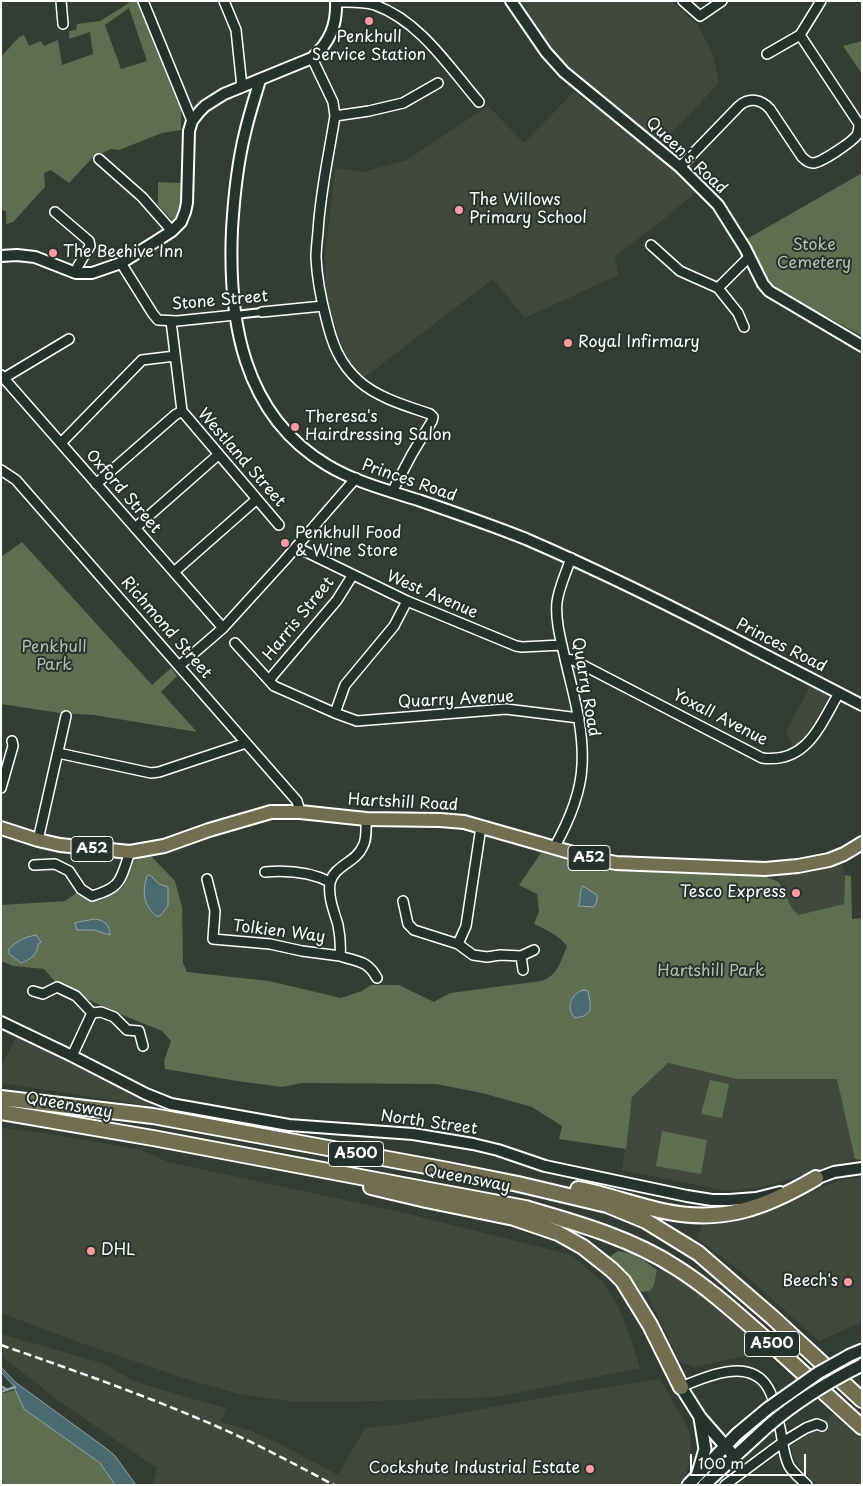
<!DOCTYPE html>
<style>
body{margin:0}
#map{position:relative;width:863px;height:1486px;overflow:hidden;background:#333d34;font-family:"Playpen Sans",sans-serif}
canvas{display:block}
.frame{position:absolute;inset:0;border:2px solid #fff;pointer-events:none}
.scale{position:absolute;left:690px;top:1454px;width:116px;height:22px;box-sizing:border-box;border:2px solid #fff;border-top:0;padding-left:6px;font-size:15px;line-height:18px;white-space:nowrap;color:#fff;-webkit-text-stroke:4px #26332d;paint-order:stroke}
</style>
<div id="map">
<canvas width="863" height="1486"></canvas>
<div class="frame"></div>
<div class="scale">100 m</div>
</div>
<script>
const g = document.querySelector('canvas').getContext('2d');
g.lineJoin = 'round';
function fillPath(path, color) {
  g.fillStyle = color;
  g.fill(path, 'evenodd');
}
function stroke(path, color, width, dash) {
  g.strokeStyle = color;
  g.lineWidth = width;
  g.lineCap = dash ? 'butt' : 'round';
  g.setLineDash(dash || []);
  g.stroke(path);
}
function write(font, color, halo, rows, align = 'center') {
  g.font = font + ' "Playpen Sans",sans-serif';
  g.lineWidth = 4;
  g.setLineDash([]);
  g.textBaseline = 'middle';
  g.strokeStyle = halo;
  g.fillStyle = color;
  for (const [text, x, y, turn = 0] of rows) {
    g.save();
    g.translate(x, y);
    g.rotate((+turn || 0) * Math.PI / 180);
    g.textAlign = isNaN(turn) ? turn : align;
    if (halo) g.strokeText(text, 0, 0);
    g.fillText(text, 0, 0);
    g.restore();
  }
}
fillPath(new Path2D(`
 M521 1H671L697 24 713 54 719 83 661 144 583 83 553 50Z
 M574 92 642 142 697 191 664 219 615 256 618 275 525 318 493 279 365 377 354 368 344 350 327 304 325 257 335 168 363 172 407 160 488 106 524 143Z
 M810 686 829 696 808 736 794 748 786 732Z
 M842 864 845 875 844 904 798 915 792 908 776 873 805 871Z
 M17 1035 151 1104V1106L1 1083V1068Z
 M668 1063 737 1079H838L855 1159 762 1187 727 1191 622 1170 632 1097Z
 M1 1128 44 1133 141 1150 168 1162 405 1213 571 1255 603 1282 618 1306 632 1341 640 1368 497 1397 340 1402H295L240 1394 199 1383 81 1343 1 1313Z
 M862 1177V1322L819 1341 745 1275 697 1238 702 1225 735 1222 840 1180Z
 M664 1268 713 1303 766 1351 695 1367 680 1362 641 1281Z
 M1 1334 105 1364 133 1381 196 1400 226 1408 220 1422 249 1430 278 1443 338 1475 365 1428 402 1424 552 1396 660 1379 687 1426 690 1435 691 1455 685 1476 677 1485H152L157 1468 60 1402 3 1357Z
 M834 1413 862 1439V1485H818L799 1467 792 1455 791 1445 816 1430Z`), '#43483c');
fillPath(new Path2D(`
 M129 1H140L181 110V130L162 133 119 150 111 149 92 158 69 183 51 170 44 173 45 187 13 222 6 224V211L1 210V57L19 37 24 35 29 46 41 41 44 46 58 40 62 65 93 54 90 32 69 39V31L76 30 77 24 100 21 129 3ZM129 8 147 61 121 69 105 25Z
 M862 41V74L843 46Z
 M862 173V336L787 295 771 283 747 239Z
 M158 182 181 183V209L174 220H172L158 205Z
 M22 542 152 685 171 668 177 676 161 692 197 732 94 715 60 713 1 704V557Z
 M541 853 610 869 639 871 759 874 779 882 792 908 798 915 844 904 845 875 851 876 852 919 862 918V1160L855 1159 837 1079H737L668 1063 632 1097 626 1149 559 1139 562 1126 532 1107 482 1093 436 1084 301 1083 282 1087 237 1081 165 1069 164 1061 171 1041 162 1031 110 1010 58 985 44 969 13 966 1 961V905L65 901 78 892 100 901 123 887 133 861 150 855 175 881 182 907 183 963 187 972 269 981 341 998 362 991 371 985H399L434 1002 450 993 541 981C558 976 561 960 567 946 558 935 547 930 534 924L539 911 537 894 519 885Z
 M710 1080 729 1084 722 1118 701 1114Z
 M662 1131 707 1140 701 1174 656 1166Z
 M618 1251C634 1252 645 1261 657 1270L654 1285 650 1291 641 1292 633 1280 611 1261 609 1257Z
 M15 1390 24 1409 100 1463 115 1485H1V1391L4 1393Z`), '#5e6e51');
const water = new Path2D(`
 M150 875 159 884 168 887V906L160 916H156C143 904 142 892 147 876Z
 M583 886 597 895V901L594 907 578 906C582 899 578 893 583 886Z
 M95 919C104 920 110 925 110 935L94 930H77L75 923Z
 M36 935 41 942 38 944C38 954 30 960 21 963L9 954V949C17 941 25 937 36 935Z
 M584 990 588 991 590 1001V1011L584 1016 575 1018C565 1008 571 993 584 990Z
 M1 1367 15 1382 107 1449 115 1456 136 1485H115L100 1463 24 1409 13 1385 1 1372Z`);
fillPath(water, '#4a6971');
stroke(water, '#92a5aa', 1);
stroke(new Path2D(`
 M1 1386 7 1390
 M3 1391 15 1387`), '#92a5aa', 2.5);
const pedestrian = new Path2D(`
 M235 315 262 312`);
const minor = new Path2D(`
 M61 1 63 24
 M143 1 192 121
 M224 1 236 30 242 87
 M683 1 700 16 722 1
 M336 2C349 2 362 1 375 5 420 21 449 67 479 102
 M767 54 800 35
 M312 58 333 102 335 116C329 154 320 193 318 232 317 241 316 250 316 258 317 278 321 299 326 318 332 343 339 363 359 381 378 398 407 406 430 414L433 417 432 421 412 454 392 492
 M335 116 369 111 403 103 438 83
 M99 159 142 197 172 231
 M680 167 739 106C749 97 761 99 770 109L802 157C805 160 808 163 813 163 821 163 852 142 857 135 859 131 859 128 859 124L800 35 821 1
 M55 212 89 241 90 246 78 266 76 273
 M651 245 680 271 718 288 738 313 744 327
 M121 263 153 314 158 320 177 321 235 315
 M718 288 749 257
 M262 312 323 306
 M171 321 182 411 279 525
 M1 375 223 628
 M4 378 69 339
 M61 443 142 360 175 356
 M1 470 16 480 297 801 300 812
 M96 484 175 415 182 411
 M135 528 218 455
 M296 547 407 601 516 646 522 647 562 645
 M174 572 257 499
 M235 643 274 686 335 713 357 721 506 709 579 718
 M565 659 573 660 762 758C807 764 820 725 839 693
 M179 666 223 628 284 561 356 478
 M269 680 337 600 352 576
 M335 713 345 685 394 626 407 601
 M58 753 151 773 159 772 246 743
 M1 788 13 746 12 741
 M38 840 66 716
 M554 848C568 823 581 794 582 765 584 731 574 696 566 663 562 644 555 622 557 602 559 587 566 573 571 558
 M34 865 55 864 69 871 81 889 92 896C123 887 120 879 130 852
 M265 872C287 870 310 872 330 882
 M207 879 215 911 213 939 270 944 302 951 340 956C341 945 340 935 338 925 334 911 328 898 330 883 334 865 356 863 363 846 367 839 366 828 366 819
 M403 901 408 924 414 930 458 944 473 955 487 957 500 955 521 956 534 950
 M458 944 466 926 481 827
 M340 956C358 962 367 960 377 978
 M521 956 523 970
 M33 991 43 994 57 987 76 996 92 1013
 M92 1013 101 1012 114 1017 127 1030 139 1031 143 1046
 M72 1056 92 1013
 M681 1387C707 1376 750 1357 768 1388 775 1399 777 1416 780 1428 783 1441 783 1454 789 1466 793 1473 801 1479 807 1485
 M725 1485 783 1442 806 1428 817 1424 822 1426`);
const tertiary = new Path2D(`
 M511 1 546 52 564 72 680 167 718 205 745 248 763 284 769 291 862 346
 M260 80C255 97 249 115 245 133 237 165 234 197 232 229 228 319 242 414 327 465 355 482 390 491 421 501 456 513 491 525 526 539 607 574 685 613 763 654 796 671 829 688 862 705
 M1 256 17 255 35 257 76 273H92L121 263 155 242 172 231 181 222 185 212 187 203 189 131 192 121 200 111 205 106 224 94 312 58C330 42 337 25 336 1
 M1 1022 72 1056 146 1094 171 1104 289 1125 413 1134 473 1144 498 1150 545 1166 687 1196 712 1200H729L756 1198 780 1192
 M810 1181 834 1172 862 1168`);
const secondary = new Path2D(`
 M850 1355 862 1350
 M681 1387 700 1417 734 1456
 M698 1473 705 1449 700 1418
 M688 1485 737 1434 767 1409
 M704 1485 768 1426`);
const primary = new Path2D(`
 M1 828 38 840 60 845 130 852 164 846 209 830 271 812H300L366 819 440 820 464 822 587 857 616 863 765 869 798 866 829 860 844 854 862 843`);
const trunk = new Path2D(`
 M1 1098 153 1116 448 1170 518 1184 607 1205 646 1221 698 1253 772 1317 862 1400
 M1 1112 153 1138 525 1208C577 1223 631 1238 677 1268 704 1285 728 1306 752 1327 789 1359 825 1394 862 1427
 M371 1187 426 1200 514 1218 558 1233 583 1247 612 1270 623 1281 650 1325 681 1387
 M578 1189C607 1194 634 1205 663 1211 722 1224 765 1208 816 1178`);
stroke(pedestrian, '#fff', 10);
stroke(minor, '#fff', 12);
stroke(tertiary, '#fff', 14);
stroke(secondary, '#fff', 15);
stroke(primary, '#fff', 16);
stroke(trunk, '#fff', 18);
stroke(pedestrian, '#26332d', 6);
stroke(minor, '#26332d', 9);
stroke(tertiary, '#26332d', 10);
stroke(secondary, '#26332d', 11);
stroke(primary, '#726e52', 12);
stroke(trunk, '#726e52', 14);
stroke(new Path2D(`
 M1 1345C67 1368 133 1391 197 1418 244 1437 289 1461 334 1485`), '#fff', 2.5, [8, 4]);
const secondaryBridge = new Path2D(`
 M767 1409 818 1373 850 1355
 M768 1426C797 1401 828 1382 862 1365`);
stroke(secondaryBridge, '#fff', 15, []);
stroke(secondaryBridge, '#26332d', 11);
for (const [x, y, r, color] of [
 [369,21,5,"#ff9aa2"],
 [459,210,5,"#ff9aa2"],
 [53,253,5,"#ff9aa2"],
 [568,343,5,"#ff9aa2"],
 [295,427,5,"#ff9aa2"],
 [285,543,5,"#ff9aa2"],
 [796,893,5,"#ff9aa2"],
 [91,1251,5,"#ff9aa2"],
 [848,1282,5,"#ff9aa2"],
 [590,1469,5,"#ff9aa2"]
]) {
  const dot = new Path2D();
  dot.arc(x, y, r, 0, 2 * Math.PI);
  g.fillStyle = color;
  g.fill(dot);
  stroke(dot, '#26332d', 2);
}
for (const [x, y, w] of [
 [92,849,42],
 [589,858,42],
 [356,1154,55],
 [772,1344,55]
]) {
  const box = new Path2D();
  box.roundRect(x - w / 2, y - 12.5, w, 25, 4);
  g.fillStyle = '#26332d';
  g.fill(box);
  stroke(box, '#fff', 1);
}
write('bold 15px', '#fff', null, [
 ["A52",92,849],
 ["A52",589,858],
 ["A500",356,1154],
 ["A500",772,1344]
]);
write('16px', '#fff', '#26332d', [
 ["Penkhull",369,38,"center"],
 ["Service Station",369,56,"center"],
 ["The Willows",469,201],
 ["Primary School",469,219],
 ["The Beehive Inn",63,253],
 ["Royal Infirmary",578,343],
 ["Theresa's",305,418],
 ["Hairdressing Salon",305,436],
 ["Penkhull Food",295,534],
 ["& Wine Store",295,552],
 ["Tesco Express",786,893,"right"],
 ["DHL",101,1251],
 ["Beech's",838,1282,"right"],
 ["Cockshute Industrial Estate",580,1469,"right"]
], 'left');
write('16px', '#fff', '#26332d', [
 ["Queen's Road",686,156,43],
 ["Stone Street",220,301,-5],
 ["Westland Street",241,458,49],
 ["Princes Road",409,481,19],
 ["Oxford Street",123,492,49],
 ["West Avenue",432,595,23],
 ["Harris Street",299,619,-51],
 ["Richmond Street",166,628,49],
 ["Princes Road",781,646,27],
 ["Quarry Road",585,687,80],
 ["Quarry Avenue",456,700,-3],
 ["Yoxall Avenue",720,718,27],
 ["Hartshill Road",403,803,3],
 ["Tolkien Way",279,932,7],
 ["Queensway",69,1106,10],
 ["North Street",429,1123,8],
 ["Queensway",467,1179,11]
]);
write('16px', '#b7beb1', '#26332d', [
 ["Stoke",814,246],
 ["Cemetery",814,264],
 ["Penkhull",54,648],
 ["Park",54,666],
 ["Hartshill Park",711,972]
]);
</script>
